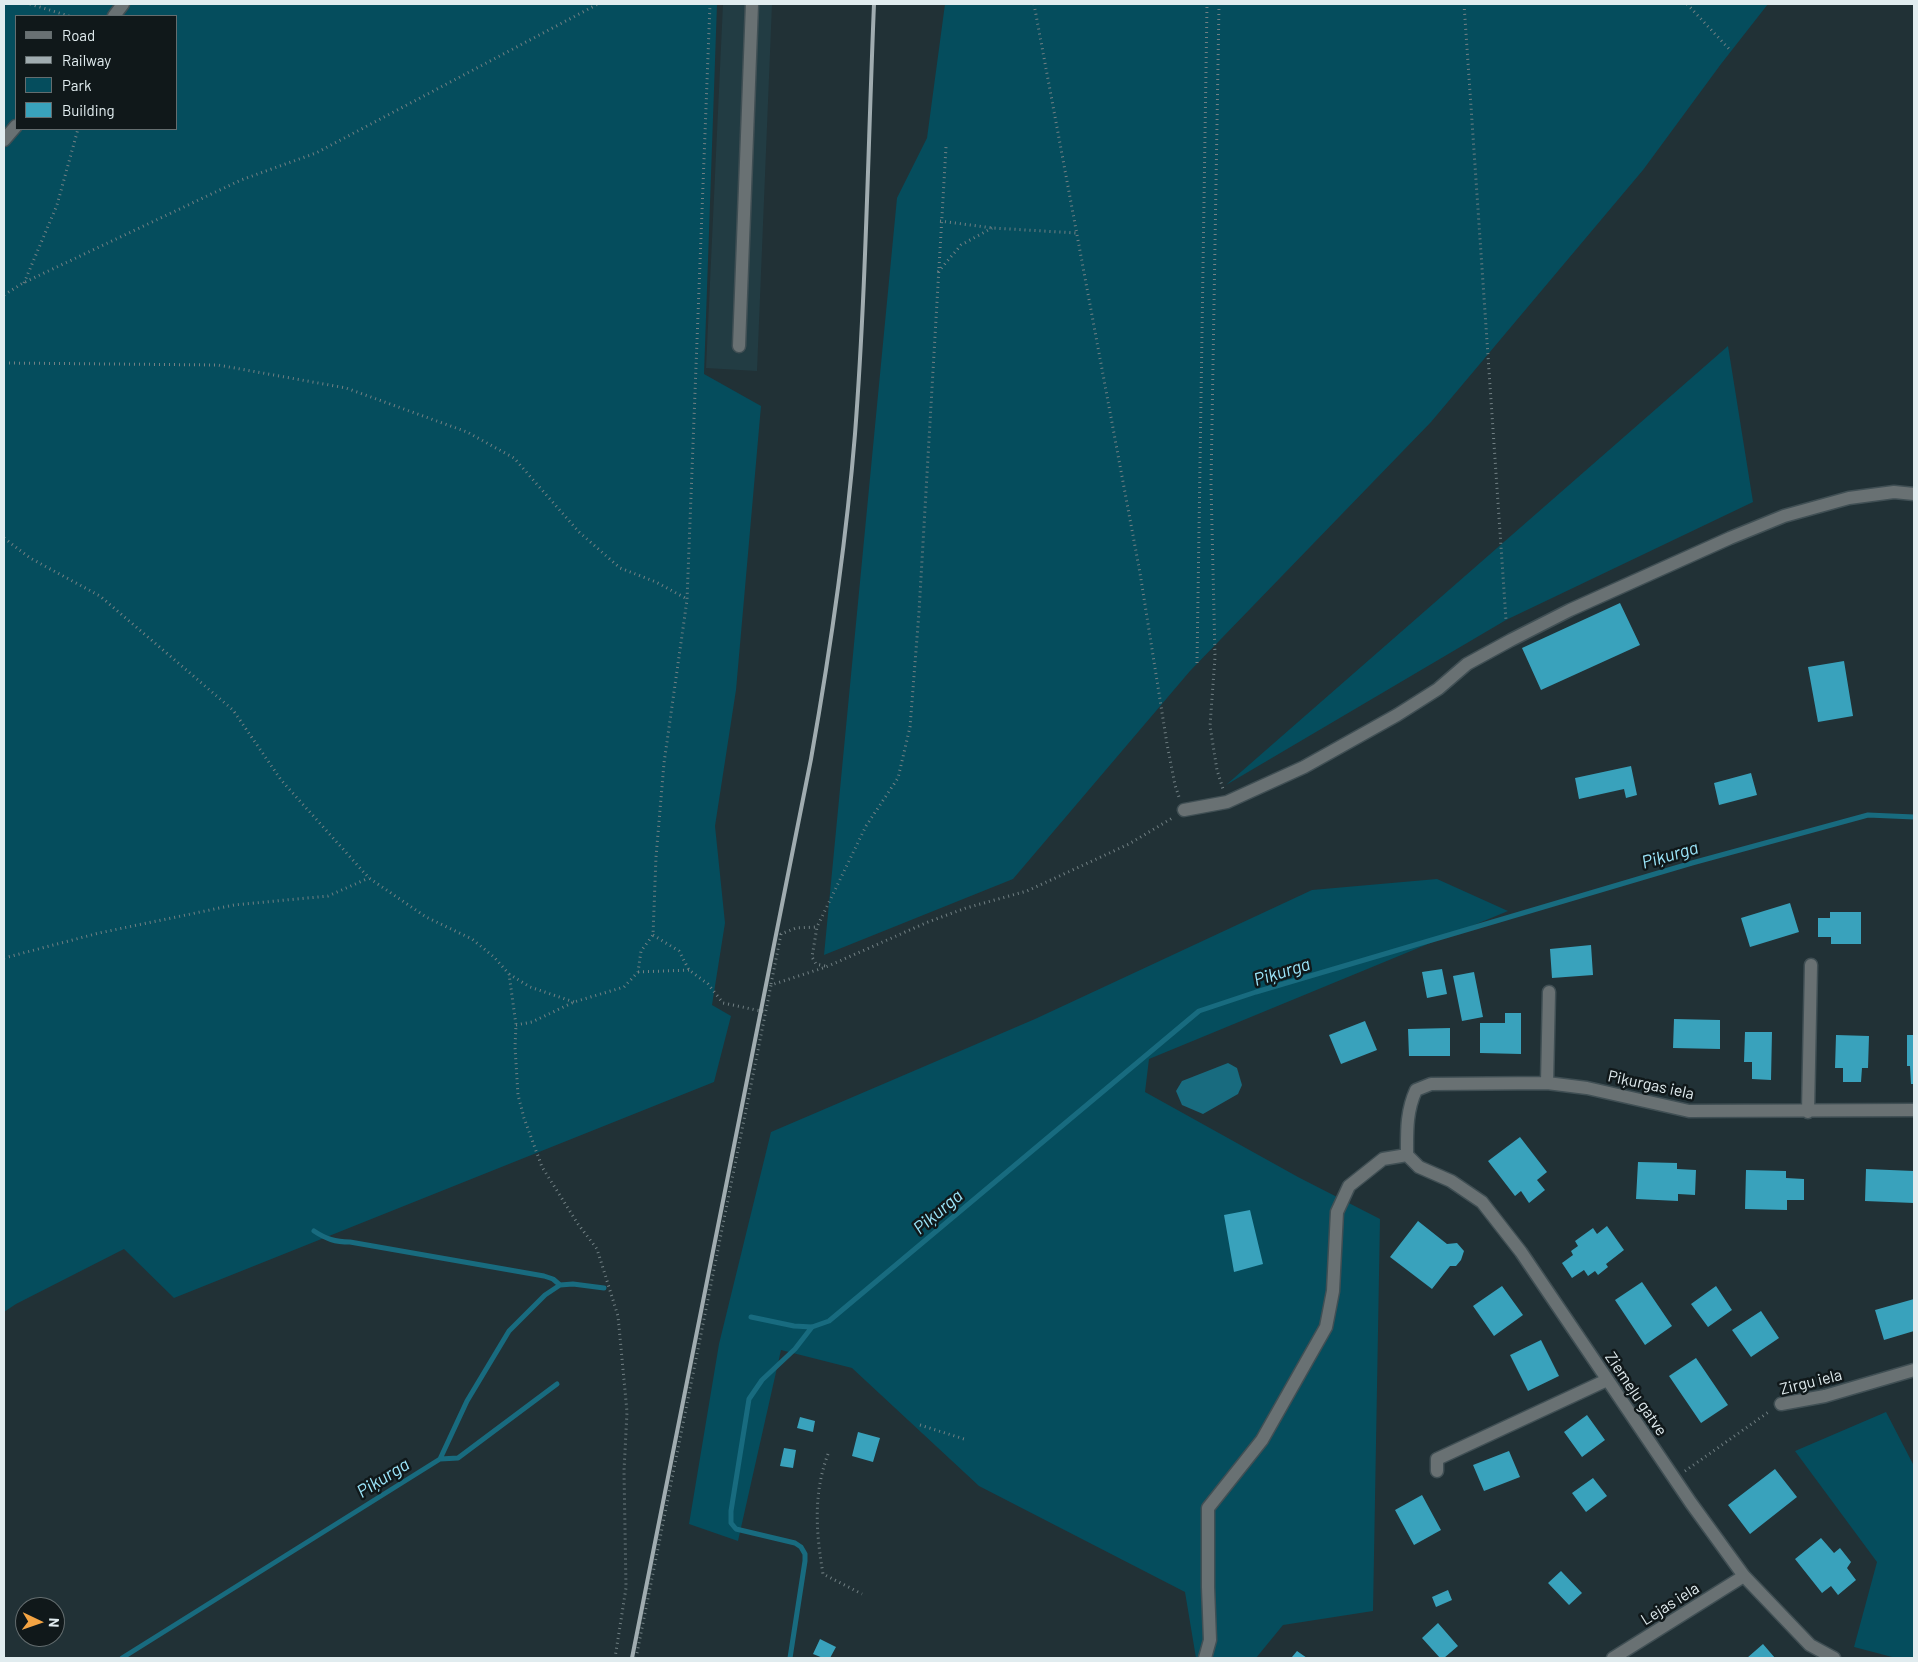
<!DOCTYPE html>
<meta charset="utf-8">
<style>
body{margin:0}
#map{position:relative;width:1918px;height:1662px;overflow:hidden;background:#213136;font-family:Barlow,sans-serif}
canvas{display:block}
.frame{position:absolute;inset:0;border:5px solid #e1ecef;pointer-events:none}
.legend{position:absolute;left:15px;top:15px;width:162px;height:115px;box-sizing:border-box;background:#10181a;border:1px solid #646d6f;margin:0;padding:6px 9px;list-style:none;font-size:15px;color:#e1ecef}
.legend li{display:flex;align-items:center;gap:10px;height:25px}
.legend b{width:25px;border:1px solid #646d6f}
.north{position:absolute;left:15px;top:1597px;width:50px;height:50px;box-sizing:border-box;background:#10181a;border:1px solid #646d6f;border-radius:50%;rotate:93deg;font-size:14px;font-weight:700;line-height:20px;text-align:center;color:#e1ecef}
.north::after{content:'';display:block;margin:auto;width:18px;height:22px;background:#f4a443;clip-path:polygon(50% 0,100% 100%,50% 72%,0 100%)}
</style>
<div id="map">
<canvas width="1918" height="1662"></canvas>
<div class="frame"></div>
<ul class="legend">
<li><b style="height:6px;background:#697173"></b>Road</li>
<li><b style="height:6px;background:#a0acb0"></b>Railway</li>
<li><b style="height:14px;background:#054d5d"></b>Park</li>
<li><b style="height:14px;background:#39a2bc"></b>Building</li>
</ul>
<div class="north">N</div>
</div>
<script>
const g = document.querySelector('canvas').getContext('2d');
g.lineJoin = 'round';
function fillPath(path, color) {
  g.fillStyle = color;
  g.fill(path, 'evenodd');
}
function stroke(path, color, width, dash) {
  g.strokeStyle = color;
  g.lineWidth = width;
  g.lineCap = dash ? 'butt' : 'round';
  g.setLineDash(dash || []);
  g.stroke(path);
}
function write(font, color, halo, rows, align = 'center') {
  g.font = font + ' Barlow,sans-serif';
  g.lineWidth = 5;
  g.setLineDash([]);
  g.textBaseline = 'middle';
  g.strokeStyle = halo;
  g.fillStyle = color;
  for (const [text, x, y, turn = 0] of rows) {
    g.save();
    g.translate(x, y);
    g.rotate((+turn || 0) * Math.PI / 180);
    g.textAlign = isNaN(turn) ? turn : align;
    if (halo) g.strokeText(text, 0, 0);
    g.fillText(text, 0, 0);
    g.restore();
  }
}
fillPath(new Path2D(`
 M723 4H772L757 371 706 368Z`), '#223c43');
fillPath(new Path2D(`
 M4 4H717L704 374 761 406 736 690 715 826 725 923 712 1005 731 1016 714 1082 174 1298 124 1249 16 1304 4 1312ZM16 16H176V129H16Z
 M945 4H1768L1721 64 1643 170 1431 422 1190 671 1013 879 824 955 897 198 927 138Z
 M1728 346 1753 502 1506 620 1226 785Z
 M1437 879 1508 911 1149 1059 1145 1092 1298 1177 1380 1219 1373 1611 1283 1625 1256 1658H1196L1185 1592 979 1486 852 1368 781 1350 738 1541 689 1524 719 1344 771 1132 1035 1019 1312 890Z
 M1886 1412 1914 1466V1658H1896L1854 1647 1877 1562 1795 1451Z`), '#054d5d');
fillPath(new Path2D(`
 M1228 1063 1237 1068 1242 1085 1238 1094 1203 1114 1182 1105 1176 1091 1182 1081Z`), '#186b7f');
stroke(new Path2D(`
 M314 1231C326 1239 335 1242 350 1242L544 1276 553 1279 560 1285
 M751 1317 794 1326 812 1327 829 1321 1199 1011 1256 992 1692 863 1868 815 1914 817
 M440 1459 458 1458 557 1384
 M122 1658 440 1459 467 1401 509 1331 545 1295 560 1285 573 1284 604 1288
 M790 1658 805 1561V1554L801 1547 795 1543 736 1529 731 1523V1511L749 1399 762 1380 795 1349 812 1327`), '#186b7f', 5);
fillPath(new Path2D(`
 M1620 603 1640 645 1541 690 1522 648Z
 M1844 661 1853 716 1818 722 1808 667Z
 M1631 766 1637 795 1626 798 1624 789 1579 799 1575 778Z
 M1751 773 1757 795 1719 805 1714 783Z
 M1790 903 1799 932 1750 947 1741 918Z
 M1830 912H1861V944H1831V937H1818V918H1830Z
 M1591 945 1593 975 1552 978 1550 949Z
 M1442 969 1447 994 1427 998 1422 972Z
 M1474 972 1483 1017 1462 1021 1453 976Z
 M1505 1013H1521V1054L1480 1053V1023H1505Z
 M1674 1019 1720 1020V1049L1673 1048Z
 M1365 1021 1377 1050 1341 1064 1329 1035Z
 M1450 1028V1056H1409L1408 1029Z
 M1745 1032H1772L1771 1080 1752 1079V1062H1744Z
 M1836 1035 1869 1036 1868 1068H1862L1861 1082H1843V1068H1835Z
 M1907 1035H1914V1084H1911L1910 1066H1907Z
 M1520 1137 1547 1172 1537 1180 1545 1190 1529 1203 1521 1191 1515 1196 1488 1161Z
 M1638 1162 1677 1163V1169L1696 1170 1695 1195 1678 1194V1201L1636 1199Z
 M1866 1169 1914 1171V1203L1865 1201Z
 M1746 1170 1786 1171V1178L1804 1179V1200H1787V1210L1745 1209Z
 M1250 1210 1263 1264 1234 1272 1224 1215Z
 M1418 1221 1447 1244 1457 1243 1464 1251 1461 1260 1456 1266H1450L1432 1289 1390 1257Z
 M1607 1226 1624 1250 1606 1264 1608 1267 1598 1275 1595 1271 1588 1276 1584 1270 1572 1278 1562 1263 1573 1255 1571 1251 1578 1246 1575 1241 1593 1228 1597 1234Z
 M1642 1282 1672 1326 1645 1345 1615 1300Z
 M1502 1286 1523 1315 1494 1336 1473 1306Z
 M1716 1286 1732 1310 1708 1327 1691 1304Z
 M1914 1299V1331L1884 1340 1875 1310Z
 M1761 1311 1779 1338 1751 1357 1732 1330Z
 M1541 1340 1559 1376 1528 1391 1510 1355Z
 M1696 1358 1728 1405 1701 1423 1669 1376Z
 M1587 1415 1605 1440 1582 1457 1564 1432Z
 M800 1417 815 1421 813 1432 797 1428Z
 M858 1432 880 1438 873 1462 852 1456Z
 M784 1448 796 1450 793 1468 780 1466Z
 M1509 1451 1520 1477 1484 1491 1473 1465Z
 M1775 1469 1797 1497 1750 1534 1728 1505Z
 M1593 1478 1607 1496 1586 1512 1572 1493Z
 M1422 1495 1441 1530 1414 1545 1395 1510Z
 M1821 1538 1834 1553 1840 1548 1851 1562 1847 1568 1856 1580 1838 1595 1831 1586 1822 1593 1795 1559Z
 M1561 1571 1582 1593 1569 1605 1548 1583Z
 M1448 1590 1452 1600 1436 1607 1432 1597Z
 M1438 1623 1458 1646 1444 1658H1440L1422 1638Z
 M820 1639 836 1647 830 1658H823L813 1654Z
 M1763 1644 1775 1658H1747Z
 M1297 1651 1307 1658H1294L1292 1657Z`), '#39a2bc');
const minor = new Path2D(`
 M114 16 123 4
 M4 140 16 126
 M739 346 752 4
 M1184 810 1227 802 1304 767 1397 715 1438 689 1467 664 1511 640 1570 610 1730 538 1784 516 1849 498 1894 492 1914 494
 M1547 1083 1549 992
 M1808 1112 1811 965
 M1407 1155 1419 1167 1451 1181 1482 1202 1521 1252 1691 1503 1744 1576 1810 1645 1834 1658
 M1407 1155C1407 1132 1406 1112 1416 1090L1431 1084 1547 1083 1587 1088 1689 1111 1914 1110
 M1781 1404 1825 1396 1914 1370
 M1437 1471V1459L1607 1380
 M1205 1658 1210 1640 1208 1587V1508L1262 1440 1326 1327 1333 1291 1337 1212 1349 1186 1383 1159 1407 1155
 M1613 1658 1744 1576`);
stroke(minor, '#404f54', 15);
stroke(new Path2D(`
 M30 4 69 16
 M1034 4 1140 573 1167 744 1175 785 1179 797
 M1219 4 1211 484 1215 657 1210 726 1217 770 1223 789
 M1464 4 1506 620
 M1687 4 1731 51
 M940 221 993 228 1076 233
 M938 272 961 245 992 228
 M24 283 57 205 78 129
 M4 295 23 283 241 180 316 153 598 4
 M4 363 218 365 346 388 467 432 514 458 579 532 620 568 656 582 687 599
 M4 538 30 558 100 596 233 710 281 780 369 878 426 917 472 939 494 957 509 974 516 1025 515 1047 518 1095 524 1118 542 1167 578 1224 597 1249 618 1316 627 1412 624 1471 626 1588 615 1658
 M1197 663 1207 4
 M653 935 679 951 689 970 708 984 723 1003 766 1012
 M4 958 99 933 234 905 328 896 369 878
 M825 966 816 964 812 957 817 927 866 826 898 778 910 727 919 612 946 147
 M638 972 689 970
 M509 974 530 987 574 1002
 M771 984 781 934 796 928 817 927
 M516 1025 532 1022 574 1002 624 987 638 972 641 951 653 935 656 857 664 763 687 600 710 4
 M920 1425 964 1439
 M828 1454C813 1494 816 1532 823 1574L862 1594
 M1685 1471 1770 1411
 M636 1658 771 985 826 967 928 922 966 908 1027 891 1129 844 1174 817`), '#728084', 3, [1, 4]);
stroke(minor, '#697173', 12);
stroke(new Path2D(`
 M632 1658 811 759C830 652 846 544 855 434 866 291 868 147 874 4`), '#a0acb0', 4);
write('16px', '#e1ecef', '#10181a', [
 ["Piķurgas iela",1651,1085,12],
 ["Zirgu iela",1811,1382,-14],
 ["Ziemeļu gatve",1636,1394,56],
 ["Lejas iela",1670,1604,-32]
]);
write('italic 18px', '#9ce6fb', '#10181a', [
 ["Piķurga",1670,855,-16],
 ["Piķurga",1282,972,-17],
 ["Piķurga",938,1212,-40],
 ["Piķurga",383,1478,-32]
]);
</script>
